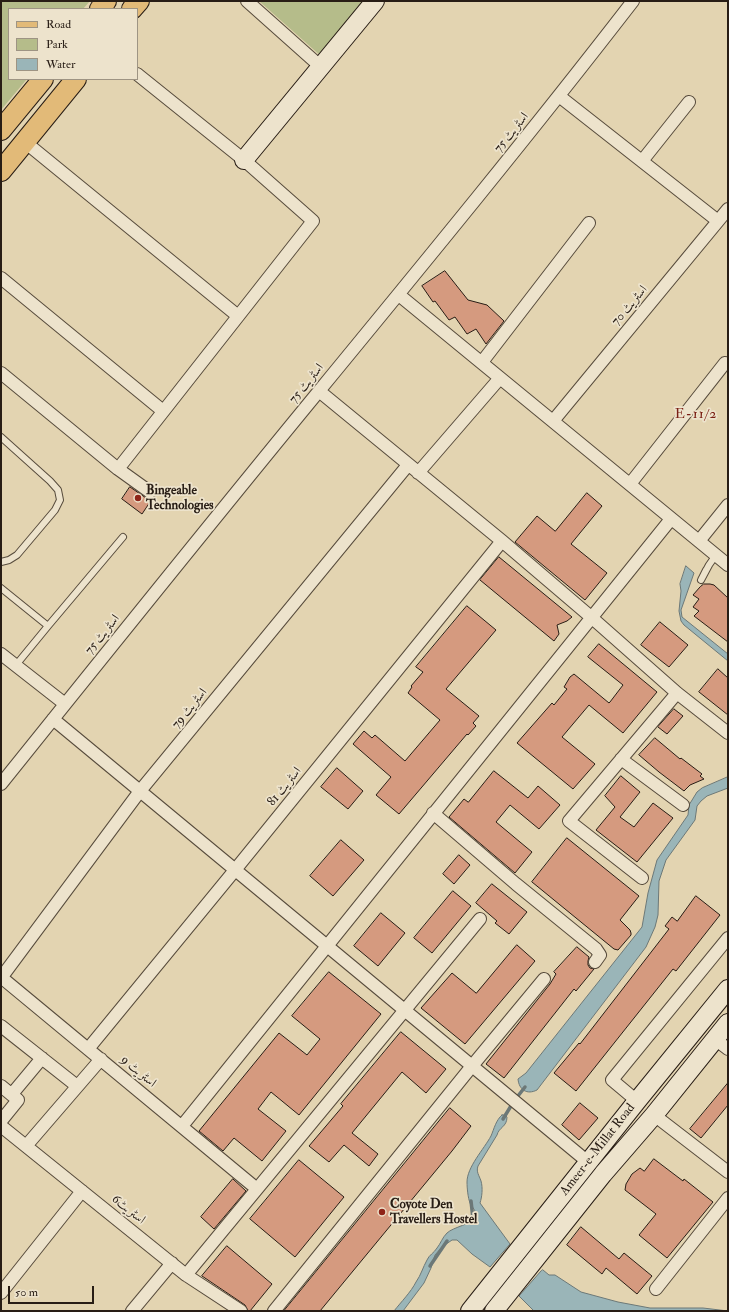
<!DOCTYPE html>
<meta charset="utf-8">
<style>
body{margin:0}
#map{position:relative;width:729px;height:1312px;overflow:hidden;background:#e3d4b1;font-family:"IM FELL Double Pica",serif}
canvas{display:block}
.frame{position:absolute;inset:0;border:2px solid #281d15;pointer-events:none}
.legend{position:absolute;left:8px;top:8px;width:130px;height:72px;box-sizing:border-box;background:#ede3cc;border:1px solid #9e9483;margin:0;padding:5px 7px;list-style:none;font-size:12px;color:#281d15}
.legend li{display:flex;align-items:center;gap:8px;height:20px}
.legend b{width:20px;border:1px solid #9e9483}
.scale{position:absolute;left:8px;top:1286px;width:86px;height:18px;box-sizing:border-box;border:2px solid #281d15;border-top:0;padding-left:5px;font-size:12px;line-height:14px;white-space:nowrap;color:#281d15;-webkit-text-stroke:3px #ede3cc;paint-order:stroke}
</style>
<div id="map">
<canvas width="729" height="1312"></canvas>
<div class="frame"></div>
<ul class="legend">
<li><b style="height:5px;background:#e2ba78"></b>Road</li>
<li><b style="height:11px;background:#b5bc8a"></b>Park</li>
<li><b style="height:11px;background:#9ab5b8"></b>Water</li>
</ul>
<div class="scale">50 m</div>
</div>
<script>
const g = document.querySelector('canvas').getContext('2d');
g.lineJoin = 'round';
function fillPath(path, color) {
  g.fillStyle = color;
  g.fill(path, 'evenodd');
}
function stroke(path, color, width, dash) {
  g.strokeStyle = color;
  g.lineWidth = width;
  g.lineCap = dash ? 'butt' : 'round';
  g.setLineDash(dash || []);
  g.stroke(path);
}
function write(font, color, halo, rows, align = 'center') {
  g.font = font + ' "IM FELL Double Pica",Amiri,serif';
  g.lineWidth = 3.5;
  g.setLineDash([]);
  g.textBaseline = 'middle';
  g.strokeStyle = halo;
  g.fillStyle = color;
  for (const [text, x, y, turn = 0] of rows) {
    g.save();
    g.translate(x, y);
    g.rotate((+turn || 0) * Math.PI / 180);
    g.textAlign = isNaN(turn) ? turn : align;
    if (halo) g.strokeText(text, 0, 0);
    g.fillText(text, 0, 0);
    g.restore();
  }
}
fillPath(new Path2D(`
 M1 1H90L83 9H9V79H27L1 110Z
 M259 1H365L322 57Z`), '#b5bc8a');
const water = new Path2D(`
 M686 566 694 573 681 610 682 617 728 654V661L684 625 681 621 679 611 681 591 680 584Z
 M728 777V788L707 796 701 801 697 806 695 820 666 860 659 881 658 915 655 927 646 947 537 1090C527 1095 519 1090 518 1079L526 1073 642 927 648 893 657 860 688 815 689 805 697 792 702 788Z
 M502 1115H505L507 1117C507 1127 499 1127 497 1135L478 1166C476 1172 479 1175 481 1181 483 1188 482 1197 480 1203L510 1244 490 1267 472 1254 457 1240H452L442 1247 435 1255 431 1268 424 1283 403 1311H394C401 1302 411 1292 416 1282 421 1275 423 1267 427 1260 429 1255 434 1253 437 1248 441 1243 442 1238 447 1233 453 1227 473 1224 475 1217 477 1210 472 1208 470 1203 468 1198 467 1188 467 1182 467 1167 484 1149 491 1136 494 1129 496 1120 502 1115Z
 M543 1270 549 1275H555L581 1292 618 1302 650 1308H703L728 1311H534L519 1296 541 1271Z`);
fillPath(water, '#9ab5b8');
stroke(water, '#6c7877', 1);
stroke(new Path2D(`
 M503 1119 514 1101 525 1087
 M471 1201 473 1219 476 1222
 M430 1266 447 1241`), '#6c7877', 3.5);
const building = new Path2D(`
 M445 271 468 300 487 305 504 321 486 344 476 329 467 334 455 317 449 320 435 301 433 302 422 286Z
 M130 487 146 498 152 499 142 514 122 499Z
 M587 493 602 506 571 544 607 573 585 600 515 542 537 516 555 531Z
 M499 557 572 617 567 621 557 625 559 634 554 641 480 580Z
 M704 584H710L714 585 728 598V642L694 616 699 611 693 607 699 599 693 595 700 587Z
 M467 606 496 630 446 689 479 716 473 723 476 726 468 735 467 734 399 814 376 795 391 777 353 744 364 731 372 738 375 735 405 761 440 720 408 693 412 687 411 686 423 672 416 667Z
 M660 622 688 645 669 667 641 645Z
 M599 644 657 692 623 733 589 705 562 737 595 764 573 789 517 743 552 703 554 705 567 689 564 687 570 677 574 674 609 703 610 702 623 685 588 657Z
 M718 669 728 678V715L699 692Z
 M674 709 683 716 667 734 658 727Z
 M655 738 680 759 681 758 702 774 700 776 704 779 690 785 684 791 659 772 639 755Z
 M337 768 363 791 348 809 321 787Z
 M494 771 528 798 538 786 560 805 539 829 510 805 496 822 532 852 515 873 449 817 464 799 468 802Z
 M621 776 640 792 620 817 634 827 653 803 673 818 637 862 596 830 615 807 605 796Z
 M567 838 639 896 620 920 630 930 631 933V935L618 950 614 949 532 882Z
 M341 840 364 860 333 896 310 876Z
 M459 855 470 865 454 884 443 874Z
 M492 884 527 912 509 934 495 923 497 921 476 903Z
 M453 891 471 906 432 953 414 938Z
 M696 896 720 915 676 971 673 969 576 1091 554 1073 579 1043 580 1044 669 929 665 926 672 917 677 921Z
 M381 913 405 933 378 966 354 946Z
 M517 945 535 961 465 1044 421 1008 452 973 476 993Z
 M577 947 589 957 588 961V965L590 968 594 969 576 991 574 989 504 1078 486 1064 550 984 556 974 554 972Z
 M329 972 381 1014 299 1115 271 1092 258 1109 286 1131 262 1161 234 1138 223 1151 199 1131 279 1033 307 1055 320 1039 292 1016Z
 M401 1032 446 1069 426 1093 402 1072 352 1133 378 1154 369 1166 344 1145 329 1162 309 1146 343 1106 341 1104Z
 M728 1083V1105L701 1138 690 1129Z
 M580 1103 598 1118 579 1140 562 1125Z
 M450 1108 471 1126 452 1151 320 1311H284Z
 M654 1159 683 1181 684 1179 713 1202 667 1258 639 1235 656 1214 625 1190 626 1184 632 1174 640 1168 644 1171Z
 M299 1160 344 1197 295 1257 250 1219Z
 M233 1179 246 1191 214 1229 201 1217Z
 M581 1227 619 1259 624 1253 652 1276 637 1294 606 1268 602 1274 567 1245Z
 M227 1246 272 1284 250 1311H248L245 1305 202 1276Z`);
fillPath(building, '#d59a7f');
stroke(building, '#281d15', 1);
const lane = new Path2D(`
 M1 437 50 481 58 490 60 500 55 510 17 555 9 560 1 562
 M706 570 701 580 709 565 716 555
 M1 588 48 626 16 665
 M48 626 123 537`);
const street = new Path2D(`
 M247 1 321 67
 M559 96 718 221
 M25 142 238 316
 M642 161 689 102
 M1 278 163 411
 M399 295 728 565
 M482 362 589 223
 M1 373 118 469 150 492
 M319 391 502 541 591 617 677 693 728 733
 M553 421 728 209
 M118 469 313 221 244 160 137 74
 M418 473 500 378
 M630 484 725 363
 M699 541 728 505
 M1 654 65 704
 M53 719 588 1162
 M621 759 683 805
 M1 784C107 652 212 521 319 391 425 262 531 133 633 1
 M433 813 516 884 596 949 600 955 595 962
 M642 878 569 821 677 693
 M1 977 257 1189
 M1 978 140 791 408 465
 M1 1026 77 1086
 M715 1039 728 1049
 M88 1049 235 870 502 541
 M1 1086 18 1100 1 1121
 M12 1094 42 1058
 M637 1101 612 1080 728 938
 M654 1115 728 1172
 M1 1126 186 1275 241 1311
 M182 1126 671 519
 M26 1146 101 1059
 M186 1275 480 919
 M656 1289 728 1198
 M1 1293 82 1191
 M132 1311 172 1263
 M274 1311 472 1066 544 979`);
const secondary = new Path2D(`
 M244 160 375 1
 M470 1311 637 1101 728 989
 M494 1311 603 1174 654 1115 728 1023`);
const primary = new Path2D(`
 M100 9 106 1
 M132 9 139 1
 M1 130 43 79
 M1 171 76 79`);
stroke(lane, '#574b3c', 8);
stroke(street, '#574b3c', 14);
stroke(secondary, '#281d15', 20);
stroke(primary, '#281d15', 22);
stroke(lane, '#ede3cc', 6);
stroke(street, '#ede3cc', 12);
stroke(secondary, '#ede3cc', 18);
stroke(primary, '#e2ba78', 20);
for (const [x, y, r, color] of [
 [138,498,4,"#8f2418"],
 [382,1212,4,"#8f2418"]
]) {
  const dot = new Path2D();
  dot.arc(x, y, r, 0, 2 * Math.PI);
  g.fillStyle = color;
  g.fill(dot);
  stroke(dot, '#ede3cc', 1.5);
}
write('13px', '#281d15', '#ede3cc', [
 ["اسٹریٹ 75",512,133,-51],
 ["اسٹریٹ 70",630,306,-50],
 ["اسٹریٹ 75",307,384,-51],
 ["اسٹریٹ 75",103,635,-51],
 ["اسٹریٹ 79",190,709,-51],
 ["اسٹریٹ 81",285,787,-51],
 ["اسٹریٹ 9",138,1072,40],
 ["Ameer-e-Millat Road",598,1150,-52],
 ["اسٹریٹ6",128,1210,39]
]);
write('bold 13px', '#281d15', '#ede3cc', [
 ["Bingeable",146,491],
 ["Technologies",146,506],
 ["Coyote Den",390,1205],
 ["Travellers Hostel",390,1220]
], 'left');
g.letterSpacing = '1px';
write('14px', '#7a1f14', '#ede3cc', [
 ["E-11/2",696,415]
]);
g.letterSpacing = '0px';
</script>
